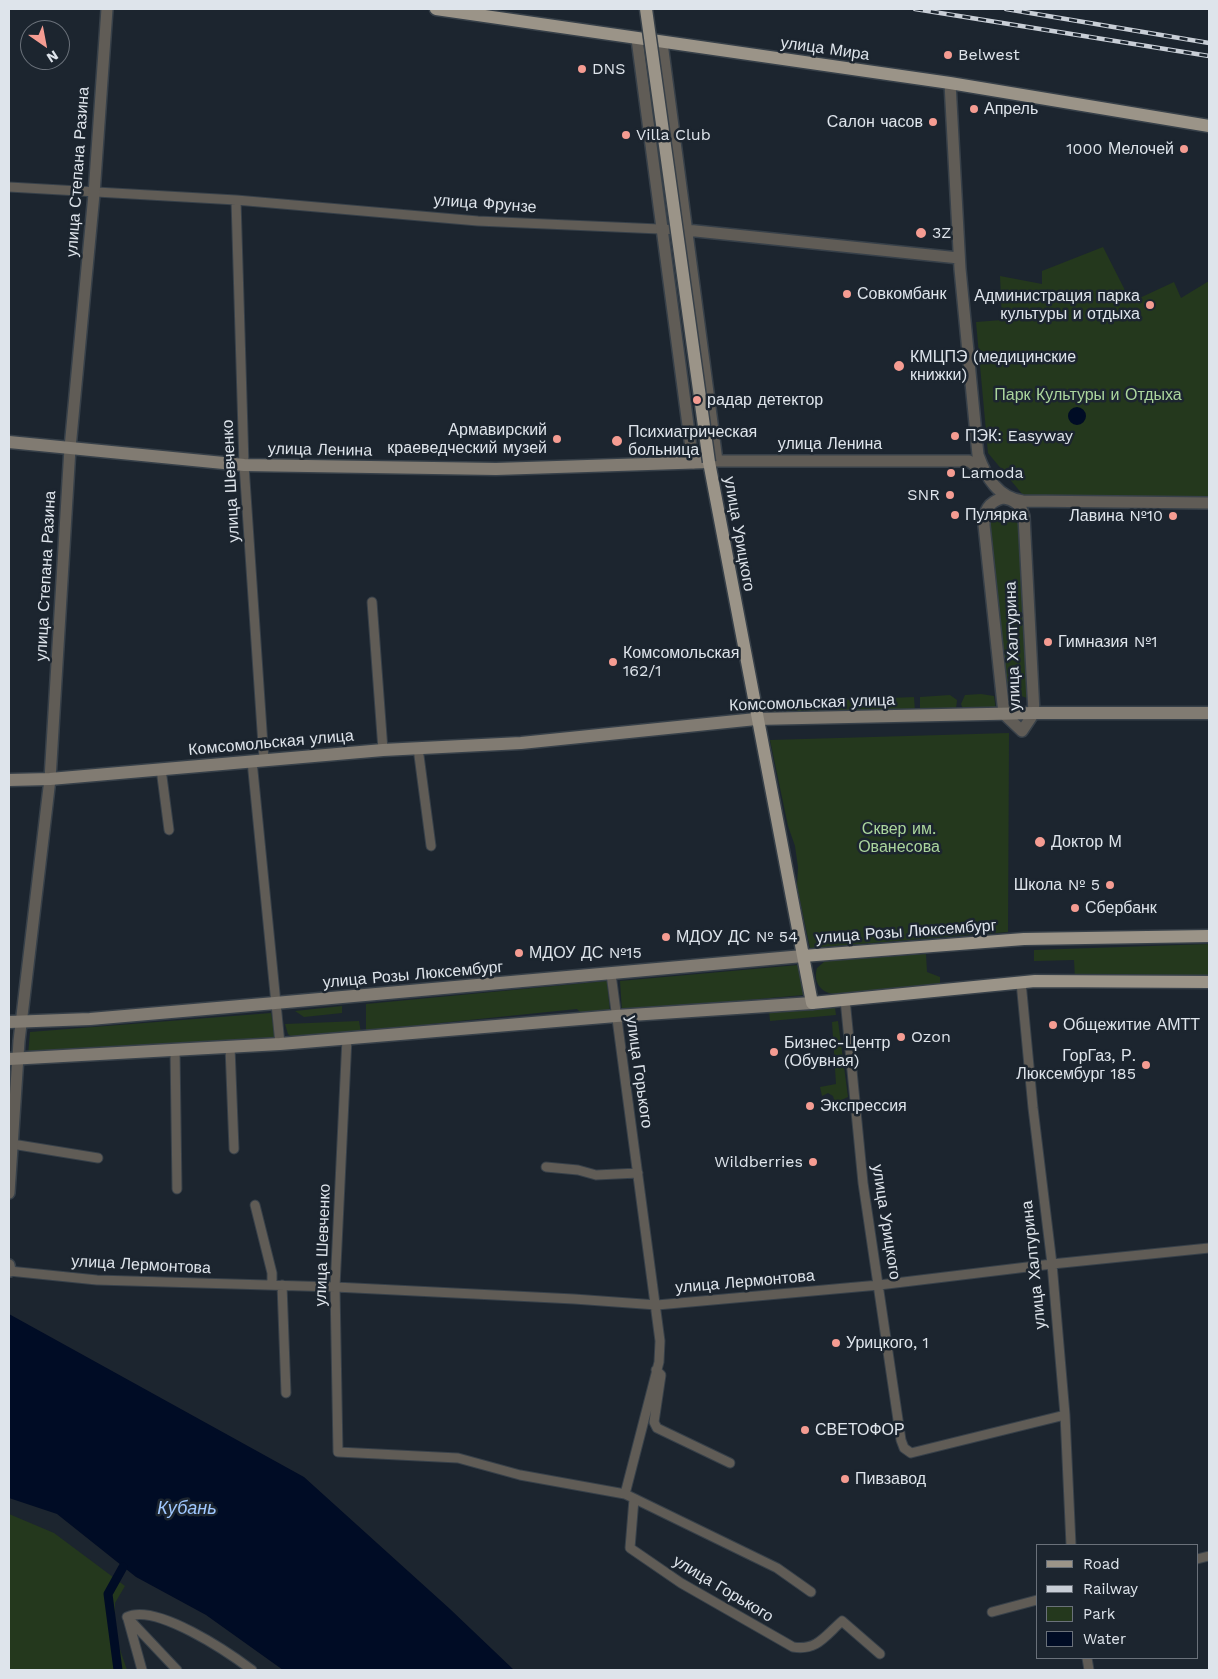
<!DOCTYPE html>
<meta charset="utf-8">
<style>
body{margin:0}
#map{position:relative;width:1218px;height:1679px;overflow:hidden;background:#1c252f;font-family:"Work Sans",sans-serif}
canvas{display:block}
.frame{position:absolute;inset:0;border:10px solid #dee4eb;pointer-events:none}
.legend{position:absolute;left:1036px;top:1544px;width:162px;height:115px;box-sizing:border-box;background:#1c252f;border:1px solid #6a717a;margin:0;padding:6px 9px;list-style:none;font-size:15px;color:#dee4eb}
.legend li{display:flex;align-items:center;gap:10px;height:25px}
.legend b{width:25px;border:1px solid #6a717a}
.north{position:absolute;left:20px;top:20px;width:50px;height:50px;box-sizing:border-box;background:#1c252f;border:1px solid #6a717a;border-radius:50%;rotate:147deg;font-size:14px;font-weight:700;line-height:20px;text-align:center;color:#dee4eb}
.north::after{content:'';display:block;margin:auto;width:18px;height:22px;background:#f59c92;clip-path:polygon(50% 0,100% 100%,50% 72%,0 100%)}
</style>
<div id="map">
<canvas width="1218" height="1679"></canvas>
<div class="frame"></div>
<ul class="legend">
<li><b style="height:6px;background:#9b9488"></b>Road</li>
<li><b style="height:6px;background:#c8ced6"></b>Railway</li>
<li><b style="height:14px;background:#24381d"></b>Park</li>
<li><b style="height:14px;background:#000c25"></b>Water</li>
</ul>
<div class="north">N</div>
</div>
<script>
const g = document.querySelector('canvas').getContext('2d');
g.lineJoin = 'round';
function fillPath(path, color) {
  g.fillStyle = color;
  g.fill(path, 'evenodd');
}
function stroke(path, color, width, dash) {
  g.strokeStyle = color;
  g.lineWidth = width;
  g.lineCap = dash ? 'butt' : 'round';
  g.setLineDash(dash || []);
  g.stroke(path);
}
function write(font, color, halo, rows, align = 'center') {
  g.font = font + ' "Work Sans",sans-serif';
  g.lineWidth = 5;
  g.setLineDash([]);
  g.textBaseline = 'middle';
  g.strokeStyle = halo;
  g.fillStyle = color;
  for (const [text, x, y, turn = 0] of rows) {
    g.save();
    g.translate(x, y);
    g.rotate((+turn || 0) * Math.PI / 180);
    g.textAlign = isNaN(turn) ? turn : align;
    if (halo) g.strokeText(text, 0, 0);
    g.fillText(text, 0, 0);
    g.restore();
  }
}
fillPath(new Path2D(`
 M1103 247 1131 302 1174 282 1181 298 1209 281V499L1061 498 1050 495 1031 498 1023 495 988 453 976 322 1002 320 1000 276 1042 284V271Z
 M989 519 1021 523 1030 699 1018 695 1013 686 1006 687Z
 M981 694 994 696 996 710 963 709 961 704 965 695Z
 M950 695 957 700 956 709H920V697Z
 M914 697 915 712 837 711 835 706 840 700Z
 M825 701 826 714 773 715 770 702Z
 M1009 733 1008 932 810 948 797 886 798 867 795 846 788 826 770 740Z
 M1209 944V977L1075 979 1074 960 1034 961V950Z
 M926 954 927 972 940 977V985L833 994C820 992 813 981 817 968L825 961Z
 M798 965 804 995 622 1011 620 981Z
 M607 981 610 1012 582 1014 577 1009 430 1024 426 1028 366 1033V1004Z
 M342 1006V1013L304 1017 295 1011Z
 M835 1008 836 1015 770 1021 769 1011Z
 M271 1013 276 1040 28 1055 30 1032Z
 M359 1021 361 1033 294 1039 288 1034 285 1024Z
 M838 1021 848 1097 835 1103 833 1096 828 1093 822 1096 820 1087 836 1084 832 1022Z
 M9 1514 54 1533 125 1586 115 1603V1635L127 1670H9Z`), '#24381d');
fillPath(new Path2D(`
 M1068 416a9 9 0 1 1 18 0a9 9 0 1 1-18 0Z
 M9 1314 304 1477 450 1609 514 1670H283L206 1615 136 1577 57 1514 9 1498Z`), '#000c25');
stroke(new Path2D(`
 M118 1670 108 1594 123 1567`), '#000c25', 9);
const minor = new Path2D(`
 M9 187 236 200 478 221 682 230
 M236 200 244 465 264 760
 M372 602 383 750
 M418 748 431 846
 M252 761 280 1044
 M161 769 169 830
 M611 974 660 1341 659 1362 625 1494
 M1021 982 1033 1108 1052 1264 1065 1415 1071 1545
 M845 999 863 1183 901 1440 904 1448 911 1453 1065 1415
 M347 1038 335 1287 338 1452 458 1458 520 1475 625 1494 777 1568 811 1592
 M230 1047 234 1149
 M175 1050 177 1189
 M12 1144 98 1158
 M546 1167 578 1170 596 1175 638 1173
 M255 1205 272 1273V1285
 M9 1271 97 1280 335 1287 574 1299 657 1305 879 1285 1052 1264 1209 1248
 M282 1285 286 1393
 M656 1370 661 1375 654 1422 657 1428 730 1463
 M634 1499 630 1548 681 1583 793 1647C817 1651 825 1636 842 1621L880 1654
 M1197 1559 1209 1556
 M992 1612 1037 1600
 M127 1617C156 1603 228 1652 252 1670
 M127 1617 177 1670
 M128 1619 142 1670
 M1087 1658 1089 1670`);
const tertiary = new Path2D(`
 M637 39 693 463
 M662 43 717 461
 M950 83 960 269 978 455C986 477 998 498 1023 501L1209 503
 M686 230 959 258
 M711 461H969L984 472
 M1003 498C1014 499 1021 505 1024 516L1034 713 1022 731 1004 714 984 525C984 511 988 502 1003 498Z
 M9 1193 19 1041 50 779 70 448 94 194 107 9
 M9 1265 10 1271`);
const secondary = new Path2D(`
 M9 442 244 465 496 469 709 462
 M9 780 50 779 383 750 521 743 756 719 1034 713H1209
 M9 1022 90 1019 275 1003 803 956
 M9 1059 280 1044 616 1016 812 1003`);
const primary = new Path2D(`
 M436 9 950 83 1209 126
 M709 462 812 1003 1035 981 1209 982
 M803 956 1024 939 1209 936`);
stroke(minor, '#374049', 11);
stroke(tertiary, '#374049', 14);
stroke(secondary, '#374049', 15);
stroke(primary, '#374049', 15);
stroke(minor, '#605c56', 9);
stroke(tertiary, '#605c56', 11);
stroke(secondary, '#817b72', 12);
stroke(primary, '#9b9488', 12);
const rail = new Path2D(`
 M915 9 1209 56
 M1006 9 1209 43`);
stroke(rail, '#c8ced6', 4.5);
stroke(rail, '#1c252f', 2.5, [8]);
const primaryBridge = new Path2D(`
 M646 9 709 462`);
stroke(primaryBridge, '#374049', 15, []);
stroke(primaryBridge, '#9b9488', 12);
for (const [x, y, r, color] of [
 [948,55,5,"#f59c92"],
 [582,69,5,"#f59c92"],
 [974,109,5,"#f59c92"],
 [933,122,5,"#f59c92"],
 [626,135,5,"#f59c92"],
 [1184,149,5,"#f59c92"],
 [921,233,6,"#f59c92"],
 [847,294,5,"#f59c92"],
 [1150,305,5,"#f59c92"],
 [899,366,6,"#f59c92"],
 [697,400,5,"#f59c92"],
 [955,436,5,"#f59c92"],
 [557,439,5,"#f59c92"],
 [617,441,6,"#f59c92"],
 [951,473,5,"#f59c92"],
 [950,495,5,"#f59c92"],
 [955,515,5,"#f59c92"],
 [1173,516,5,"#f59c92"],
 [1048,642,5,"#f59c92"],
 [613,662,5,"#f59c92"],
 [1040,842,6,"#f59c92"],
 [1110,885,5,"#f59c92"],
 [1075,908,5,"#f59c92"],
 [666,937,5,"#f59c92"],
 [519,953,5,"#f59c92"],
 [1053,1025,5,"#f59c92"],
 [901,1037,5,"#f59c92"],
 [774,1052,5,"#f59c92"],
 [1146,1065,5,"#f59c92"],
 [810,1106,5,"#f59c92"],
 [813,1162,5,"#f59c92"],
 [836,1343,5,"#f59c92"],
 [805,1430,5,"#f59c92"],
 [845,1479,5,"#f59c92"]
]) {
  const dot = new Path2D();
  dot.arc(x, y, r, 0, 2 * Math.PI);
  g.fillStyle = color;
  g.fill(dot);
  stroke(dot, '#1c252f', 2);
}
write('16px', '#dee4eb', '#1c252f', [
 ["улица Мира",825,49,8],
 ["улица Степана Разина",78,172,-86],
 ["улица Фрунзе",485,204,4],
 ["улица Ленина",830,444],
 ["улица Ленина",320,450,1],
 ["улица Шевченко",231,481,-93],
 ["улица Урицкого",739,534,80],
 ["улица Степана Разина",46,576,-87],
 ["улица Халтурина",1013,646,-92],
 ["Комсомольская улица",812,703,-2],
 ["Комсомольская улица",271,743,-5],
 ["улица Розы Люксембург",906,932,-4],
 ["улица Розы Люксембург",413,975,-5],
 ["улица Горького",639,1072,82],
 ["улица Урицкого",886,1222,81],
 ["улица Шевченко",323,1245,-88],
 ["улица Лермонтова",141,1265,3],
 ["улица Халтурина",1034,1265,-96],
 ["улица Лермонтова",745,1282,-5],
 ["улица Горького",723,1589,31]
]);
write('16px', '#dee4eb', '#1c252f', [
 ["Belwest",958,55],
 ["DNS",592,69],
 ["Апрель",984,109],
 ["Салон часов",923,122,"right"],
 ["Villa Club",636,135],
 ["1000 Мелочей",1174,149,"right"],
 ["3Z",932,233],
 ["Совкомбанк",857,294],
 ["Администрация парка",1140,296,"right"],
 ["культуры и отдыха",1140,314,"right"],
 ["КМЦПЭ (медицинские",910,357],
 ["книжки)",910,375],
 ["радар детектор",707,400],
 ["Армавирский",547,430,"right"],
 ["краеведческий музей",547,448,"right"],
 ["Психиатрическая",628,432],
 ["больница",628,450],
 ["ПЭК: Easyway",965,436],
 ["Lamoda",961,473],
 ["SNR",940,495,"right"],
 ["Пулярка",965,515],
 ["Лавина №10",1163,516,"right"],
 ["Гимназия №1",1058,642],
 ["Комсомольская",623,653],
 ["162/1",623,671],
 ["Доктор М",1051,842],
 ["Школа № 5",1100,885,"right"],
 ["Сбербанк",1085,908],
 ["МДОУ ДС № 54",676,937],
 ["МДОУ ДС №15",529,953],
 ["Общежитие АМТТ",1063,1025],
 ["Ozon",911,1037],
 ["Бизнес-Центр",784,1043],
 ["(Обувная)",784,1061],
 ["ГорГаз, Р.",1136,1056,"right"],
 ["Люксембург 185",1136,1074,"right"],
 ["Экспрессия",820,1106],
 ["Wildberries",803,1162,"right"],
 ["Урицкого, 1",846,1343],
 ["СВЕТОФОР",815,1430],
 ["Пивзавод",855,1479]
], 'left');
write('16px', '#abd59d', '#1c252f', [
 ["Парк Культуры и Отдыха",1088,395],
 ["Сквер им.",899,829],
 ["Ованесова",899,847]
]);
write('italic 18px', '#a0c8ff', '#1c252f', [
 ["Кубань",187,1509]
]);
</script>
